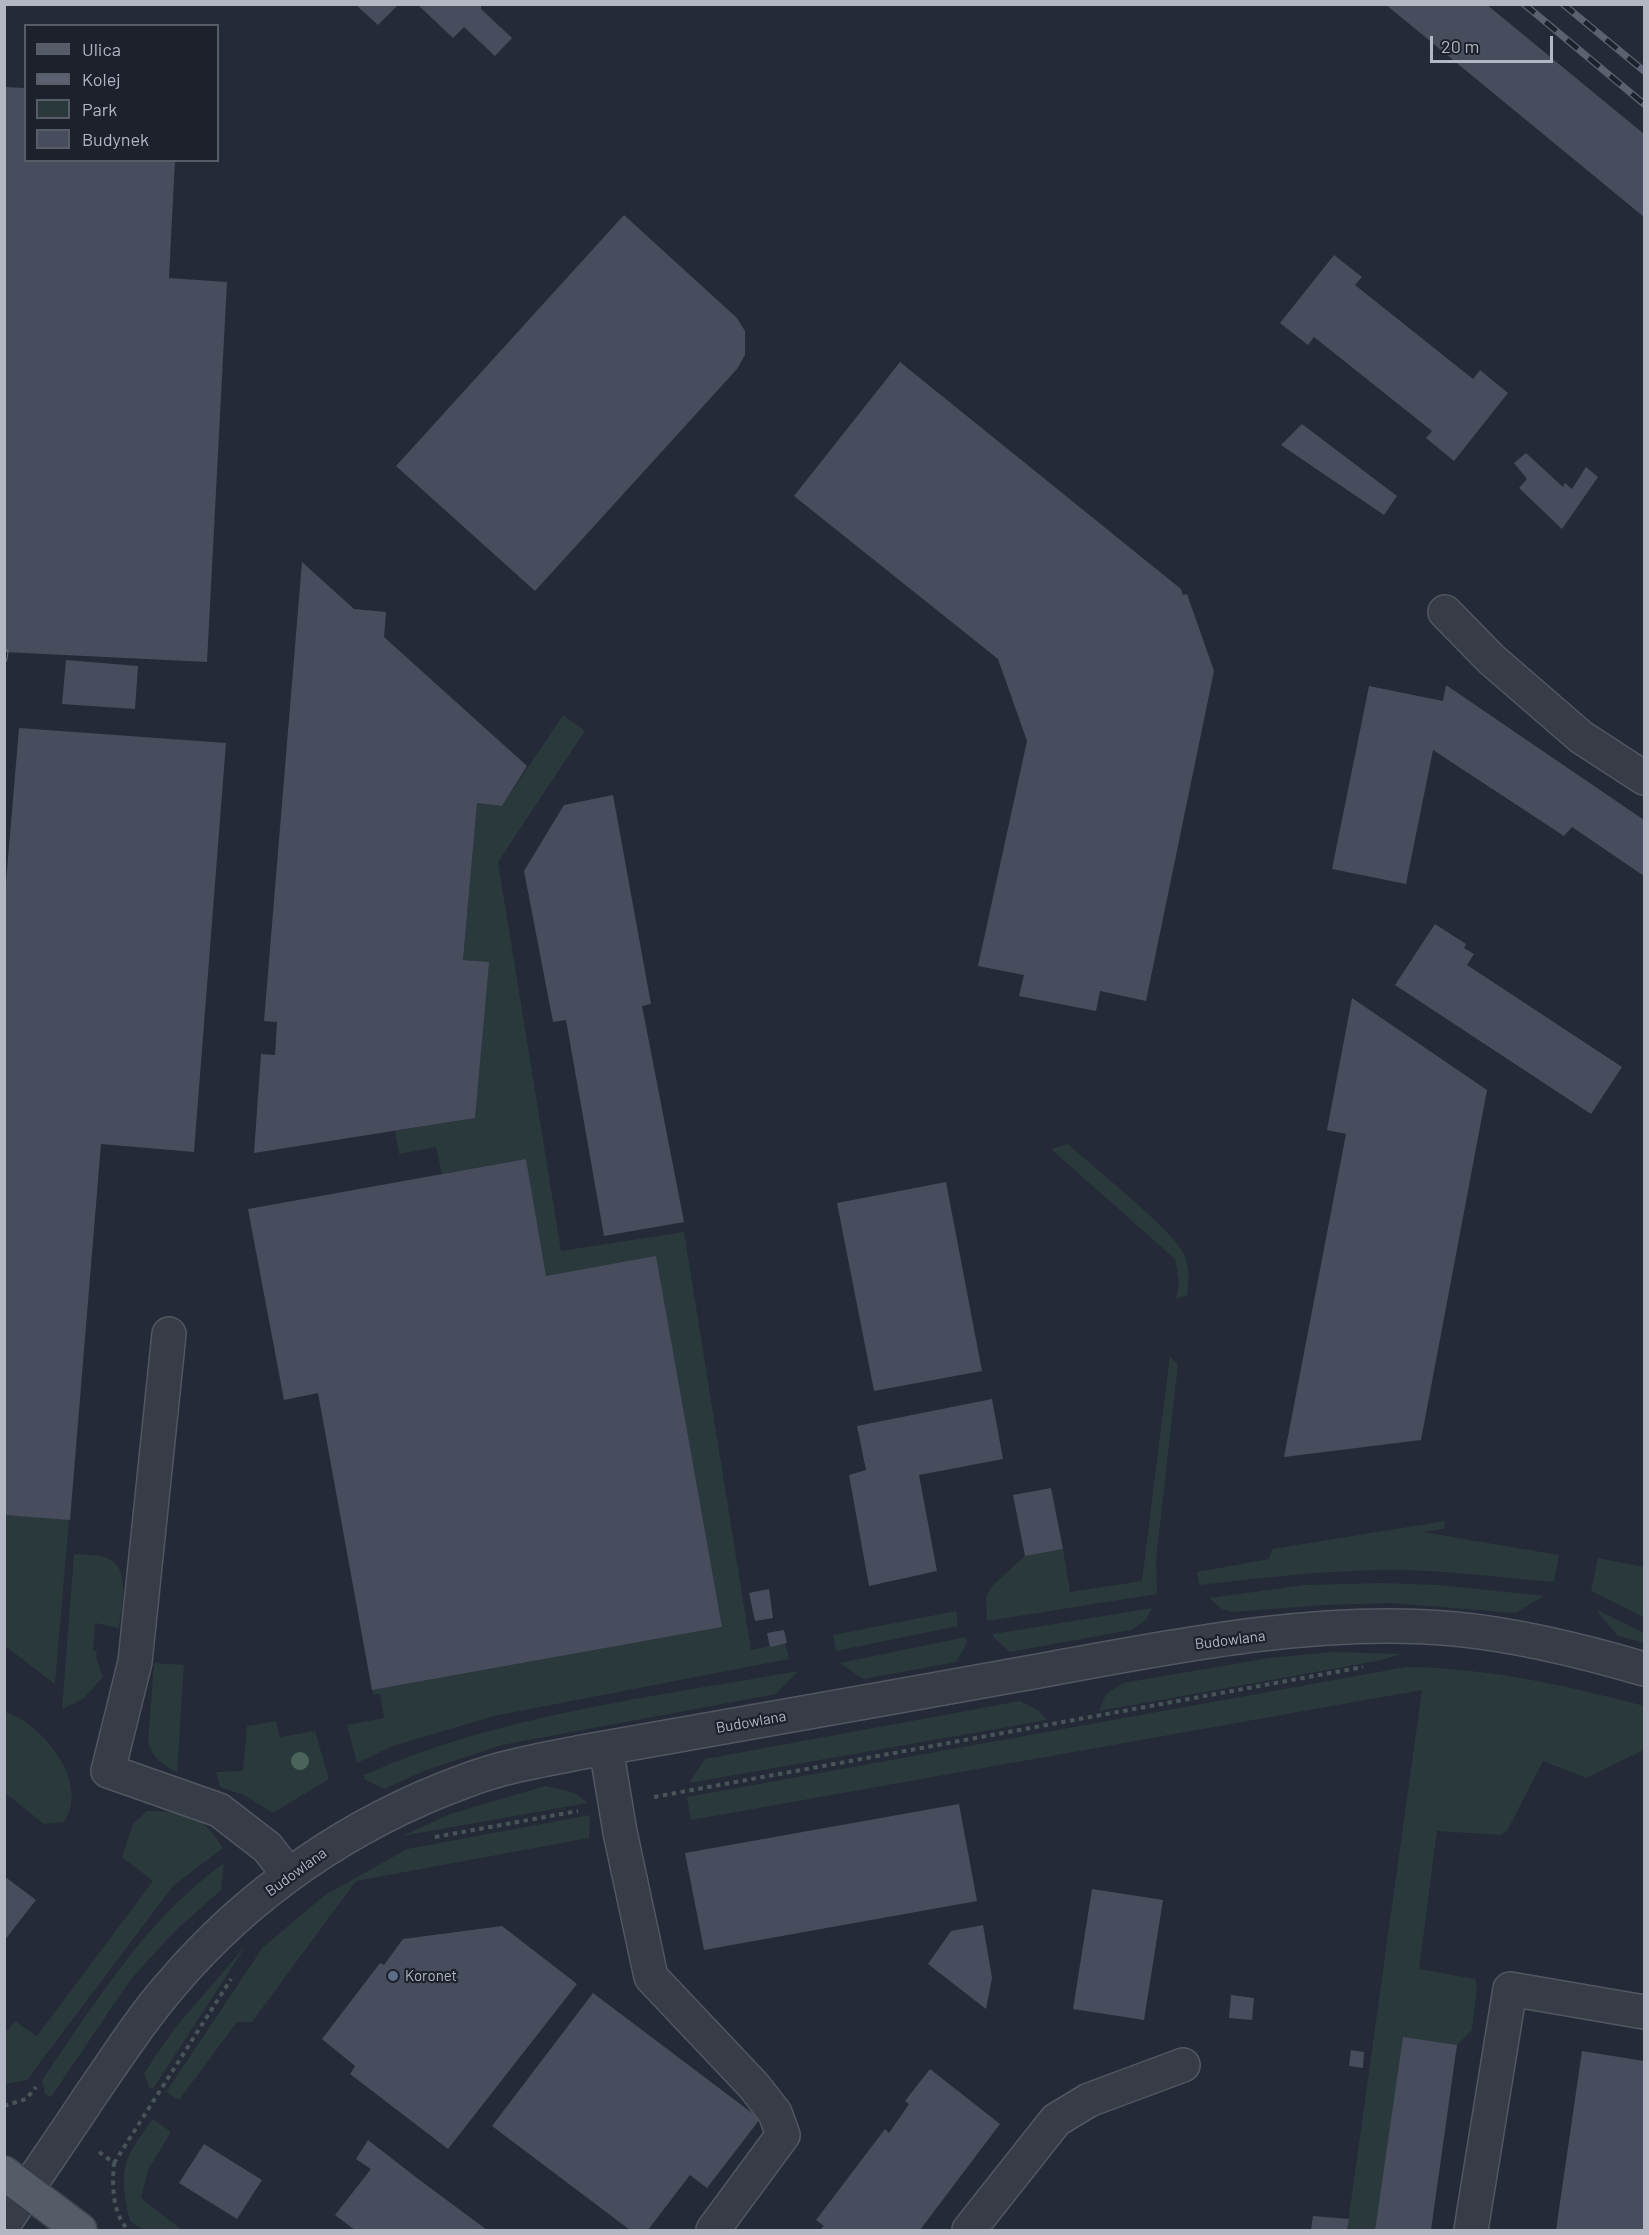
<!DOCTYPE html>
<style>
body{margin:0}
#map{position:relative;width:1649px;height:2235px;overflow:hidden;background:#242a37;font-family:Barlow,sans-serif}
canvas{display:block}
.frame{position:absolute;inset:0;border:6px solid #b2b7c3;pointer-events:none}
.legend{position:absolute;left:24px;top:24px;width:195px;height:138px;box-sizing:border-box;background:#1c212c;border:2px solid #585d68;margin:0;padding:8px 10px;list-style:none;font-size:18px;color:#b2b7c3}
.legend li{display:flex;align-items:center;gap:12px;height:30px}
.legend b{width:30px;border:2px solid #585d68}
.scale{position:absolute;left:1430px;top:36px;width:123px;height:27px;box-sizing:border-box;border:3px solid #b2b7c3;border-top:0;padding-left:8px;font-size:18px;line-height:21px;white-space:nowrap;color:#b2b7c3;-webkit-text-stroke:4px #1c212c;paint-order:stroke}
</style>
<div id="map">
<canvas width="1649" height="2235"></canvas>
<div class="frame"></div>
<ul class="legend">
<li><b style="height:8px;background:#555b67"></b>Ulica</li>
<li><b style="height:8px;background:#5b6170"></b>Kolej</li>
<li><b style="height:16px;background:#2a393c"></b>Park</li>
<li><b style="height:16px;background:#484d5d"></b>Budynek</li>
</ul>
<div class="scale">20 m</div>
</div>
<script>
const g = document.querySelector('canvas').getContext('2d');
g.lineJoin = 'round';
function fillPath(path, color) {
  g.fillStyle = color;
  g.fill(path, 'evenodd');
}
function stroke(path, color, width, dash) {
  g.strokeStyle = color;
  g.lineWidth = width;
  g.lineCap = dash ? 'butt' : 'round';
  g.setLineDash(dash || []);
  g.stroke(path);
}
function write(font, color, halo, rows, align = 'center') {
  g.font = font + ' Barlow,sans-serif';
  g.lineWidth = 4.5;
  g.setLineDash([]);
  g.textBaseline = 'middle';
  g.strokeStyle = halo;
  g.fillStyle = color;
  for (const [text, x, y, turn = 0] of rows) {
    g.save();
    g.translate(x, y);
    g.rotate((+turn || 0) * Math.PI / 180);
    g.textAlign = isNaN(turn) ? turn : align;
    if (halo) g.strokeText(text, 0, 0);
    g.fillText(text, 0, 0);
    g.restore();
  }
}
fillPath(new Path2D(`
 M563 715 585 731 498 862 561 1251 684 1232 751 1650 785 1643 789 1659 494 1716 393 1746 357 1763 347 1725 384 1718 380 1694 373 1695 372 1690 722 1627 656 1257 546 1276 526 1159 442 1174 436 1147 399 1154 395 1131 475 1118 488 962 463 960 477 803 502 806Z
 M1068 1144C1092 1166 1173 1230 1184 1254 1190 1268 1189 1280 1187 1295L1176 1299 1179 1281 1175 1259 1051 1149Z
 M1170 1356 1178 1365 1156 1559 1157 1594 987 1621 986 1597 993 1585 1025 1556 1063 1549 1070 1592 1142 1581Z
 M4 1515 69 1519 55 1684 5 1646Z
 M1445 1521 1444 1529 1423 1532 1559 1555 1554 1582C1496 1577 1438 1569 1381 1570 1320 1571 1260 1578 1199 1585L1197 1572 1269 1559 1272 1549Z
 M74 1554C84 1555 98 1554 107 1558 132 1567 121 1608 119 1628L95 1623 93 1650 97 1651 96 1658 103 1677 83 1699 62 1709Z
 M1598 1558 1644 1567V1617L1591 1591Z
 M1382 1583 1439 1585 1544 1596 1515 1613 1391 1603 1324 1605 1232 1612 1222 1609 1209 1598 1305 1585Z
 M1152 1608 1146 1620 1131 1630 1010 1652 993 1637V1634Z
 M1595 1609 1644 1633V1643L1618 1636Z
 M956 1611 958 1626 836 1651 833 1635Z
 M966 1637 967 1643 956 1662 863 1679 840 1663Z
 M1333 1652 1402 1654 1382 1660 1099 1711 1106 1694 1123 1683 1269 1658Z
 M154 1663 184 1665 177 1773C163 1764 153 1759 148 1742Z
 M1406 1667C1488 1668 1565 1685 1644 1706V1750L1586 1778 1543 1761 1507 1831 1501 1835 1437 1831 1419 1969 1475 1979 1477 1987 1472 2030 1457 2045 1403 2038 1375 2230H1347L1422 1690 691 1820 687 1797Z
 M798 1671 776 1694 502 1745 426 1770 384 1789 364 1779V1775C498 1715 653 1697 798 1671Z
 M1020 1701 1039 1711 1047 1720 689 1783 705 1759Z
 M5 1712C42 1723 91 1783 64 1822L44 1824 5 1793Z
 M276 1721 280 1737 315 1731 329 1779 273 1813 244 1795 220 1787 216 1772 243 1771 247 1726Z
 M545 1786 575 1793 588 1803 402 1836 450 1814Z
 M147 1811C184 1811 203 1814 223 1848L173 1886 27 2080 5 2084 4 2034 15 2021 37 2036 153 1881 122 1857 133 1824Z
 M590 1815 589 1838 356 1881 252 2022H237L179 2100 166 2092 263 1947 325 1895 407 1849Z
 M224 1863 221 1890 174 1932 131 1979 51 2097 45 2094 42 2080C96 2002 146 1919 224 1863Z
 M247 1944 153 2089 149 2087 144 2073 174 2029Z
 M153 2119 171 2132 148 2170 141 2198 182 2230H143L130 2221C118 2170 122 2160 153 2119Z`), '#2a393c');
fillPath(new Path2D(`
 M417 4H481V9L512 38 495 56 464 27 453 38Z
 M1385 4H1486L1644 134V217Z
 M356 5H398L378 25Z
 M4 87 26 88V160H175L169 278 227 282 207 662 4 652Z
 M624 215 737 318 745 331V355L737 369 535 591 396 466Z
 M1334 255 1362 277 1355 285 1473 379 1480 370 1508 393 1454 461 1426 438 1432 431 1314 337 1308 345 1280 323Z
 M900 362 1181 589 1183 595 1187 594 1214 671 1146 1001 1100 991 1096 1011 1019 996 1024 975 978 966 1027 741 998 659 794 496Z
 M1302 424 1397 496 1384 515 1281 445Z
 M1526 453 1563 487 1565 483 1572 489 1586 467 1598 477 1562 529 1519 488 1527 479 1514 463Z
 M302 562 354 609 386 612 384 637 527 766 502 806 477 803 463 960 489 962 475 1118 254 1153 261 1054 275 1055 277 1022 264 1021Z
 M66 660 138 666 135 709 62 704Z
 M1446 685 1644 820V876L1572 827 1564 836 1433 750 1406 884 1332 869 1369 686 1443 701Z
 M19 728 226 743 194 1152 101 1144 70 1520 4 1515V906Z
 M613 795 651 1004 642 1006 684 1222 604 1236 566 1020 553 1022 524 871 564 805Z
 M1435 924 1466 944 1464 948 1474 954 1467 965 1622 1067 1591 1114 1395 985Z
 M1352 998 1487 1090 1421 1440 1284 1457 1346 1134 1327 1130Z
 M526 1159 546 1276 656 1256 722 1627 372 1690 318 1393 284 1400 248 1209Z
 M946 1182 982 1371 874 1391 837 1203Z
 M992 1399 1003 1459 919 1475 937 1571 869 1586 849 1475 866 1470 857 1426Z
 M1051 1488 1063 1549 1025 1556 1013 1495Z
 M769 1589 773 1618 755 1621 749 1593Z
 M784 1630 787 1643 770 1647 767 1633Z
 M959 1804 977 1901 704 1950 685 1853Z
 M4 1876 36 1900 4 1941Z
 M1092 1889 1163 1900 1144 2020 1073 2009Z
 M983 1925 992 1978 986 2009 928 1964 951 1931Z
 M502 1926 577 1984 448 2149 350 2074 355 2066 322 2039 380 1963 384 1965 403 1939Z
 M593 1993 760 2119 707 2188 690 2175 648 2230H630L492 2126Z
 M1231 1995 1254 1998 1252 2020 1229 2018Z
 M1403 2037 1457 2045 1431 2230H1375Z
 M1351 2050 1364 2052 1363 2068 1349 2066Z
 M1582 2051 1644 2061V2230H1556Z
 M930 2069 1000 2124 920 2230H820L824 2226 816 2220 885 2129 889 2133 909 2104 905 2101Z
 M368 2140 417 2178 487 2230H355L335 2215 371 2169 356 2159Z
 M204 2144 262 2180 237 2219 179 2183Z
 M1313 2216 1349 2219 1347 2230H1311Z`), '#484d5d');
const minor = new Path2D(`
 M1445 612 1491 659 1581 737 1644 778
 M169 1334 135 1662 108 1771 219 1810 267 1847 289 1875
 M606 1748 620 1832 651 1977 754 2086 775 2113 783 2135 713 2230
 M4 2224C32 2181 62 2139 90 2096 116 2059 140 2020 170 1986 248 1893 352 1822 465 1781 504 1766 547 1759 588 1751 740 1725 892 1697 1044 1670 1174 1646 1323 1616 1455 1629 1519 1635 1583 1651 1644 1669
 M969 2230 1056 2120 1089 2100 1183 2065
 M1471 2230 1510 1989 1644 2012`);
const major = new Path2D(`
 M4 2173 80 2230`);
stroke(minor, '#525762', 36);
stroke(major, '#404550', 36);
stroke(new Path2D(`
 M654 1797 1363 1667
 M435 1837 578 1811
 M4 2106 26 2099 36 2087
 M99 2152 114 2163C112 2186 112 2212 128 2230
 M114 2163 231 1979`), '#475559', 4, [4.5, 4.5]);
stroke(minor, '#373c47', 33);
stroke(major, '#555b67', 33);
const rail = new Path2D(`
 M1524 4 1644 104
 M1563 4 1644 71
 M4 659 5 652`);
stroke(rail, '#5b6170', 7);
stroke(rail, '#1c212c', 4.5, [14]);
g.fillStyle = '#4c635b';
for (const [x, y] of [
 [300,1761]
]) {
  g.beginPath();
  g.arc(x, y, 9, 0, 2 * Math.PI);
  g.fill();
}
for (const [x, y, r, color] of [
 [393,1976,6,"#5c6f8a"]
]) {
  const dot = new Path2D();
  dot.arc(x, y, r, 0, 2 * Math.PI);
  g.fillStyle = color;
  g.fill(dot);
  stroke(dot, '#1c212c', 2);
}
write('15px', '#b2b7c3', '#1c212c', [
 ["Budowlana",1230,1640,-7],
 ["Budowlana",751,1722,-10],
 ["Budowlana",296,1872,-36]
]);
write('15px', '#b2b7c3', '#1c212c', [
 ["Koronet",405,1976]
], 'left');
</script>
